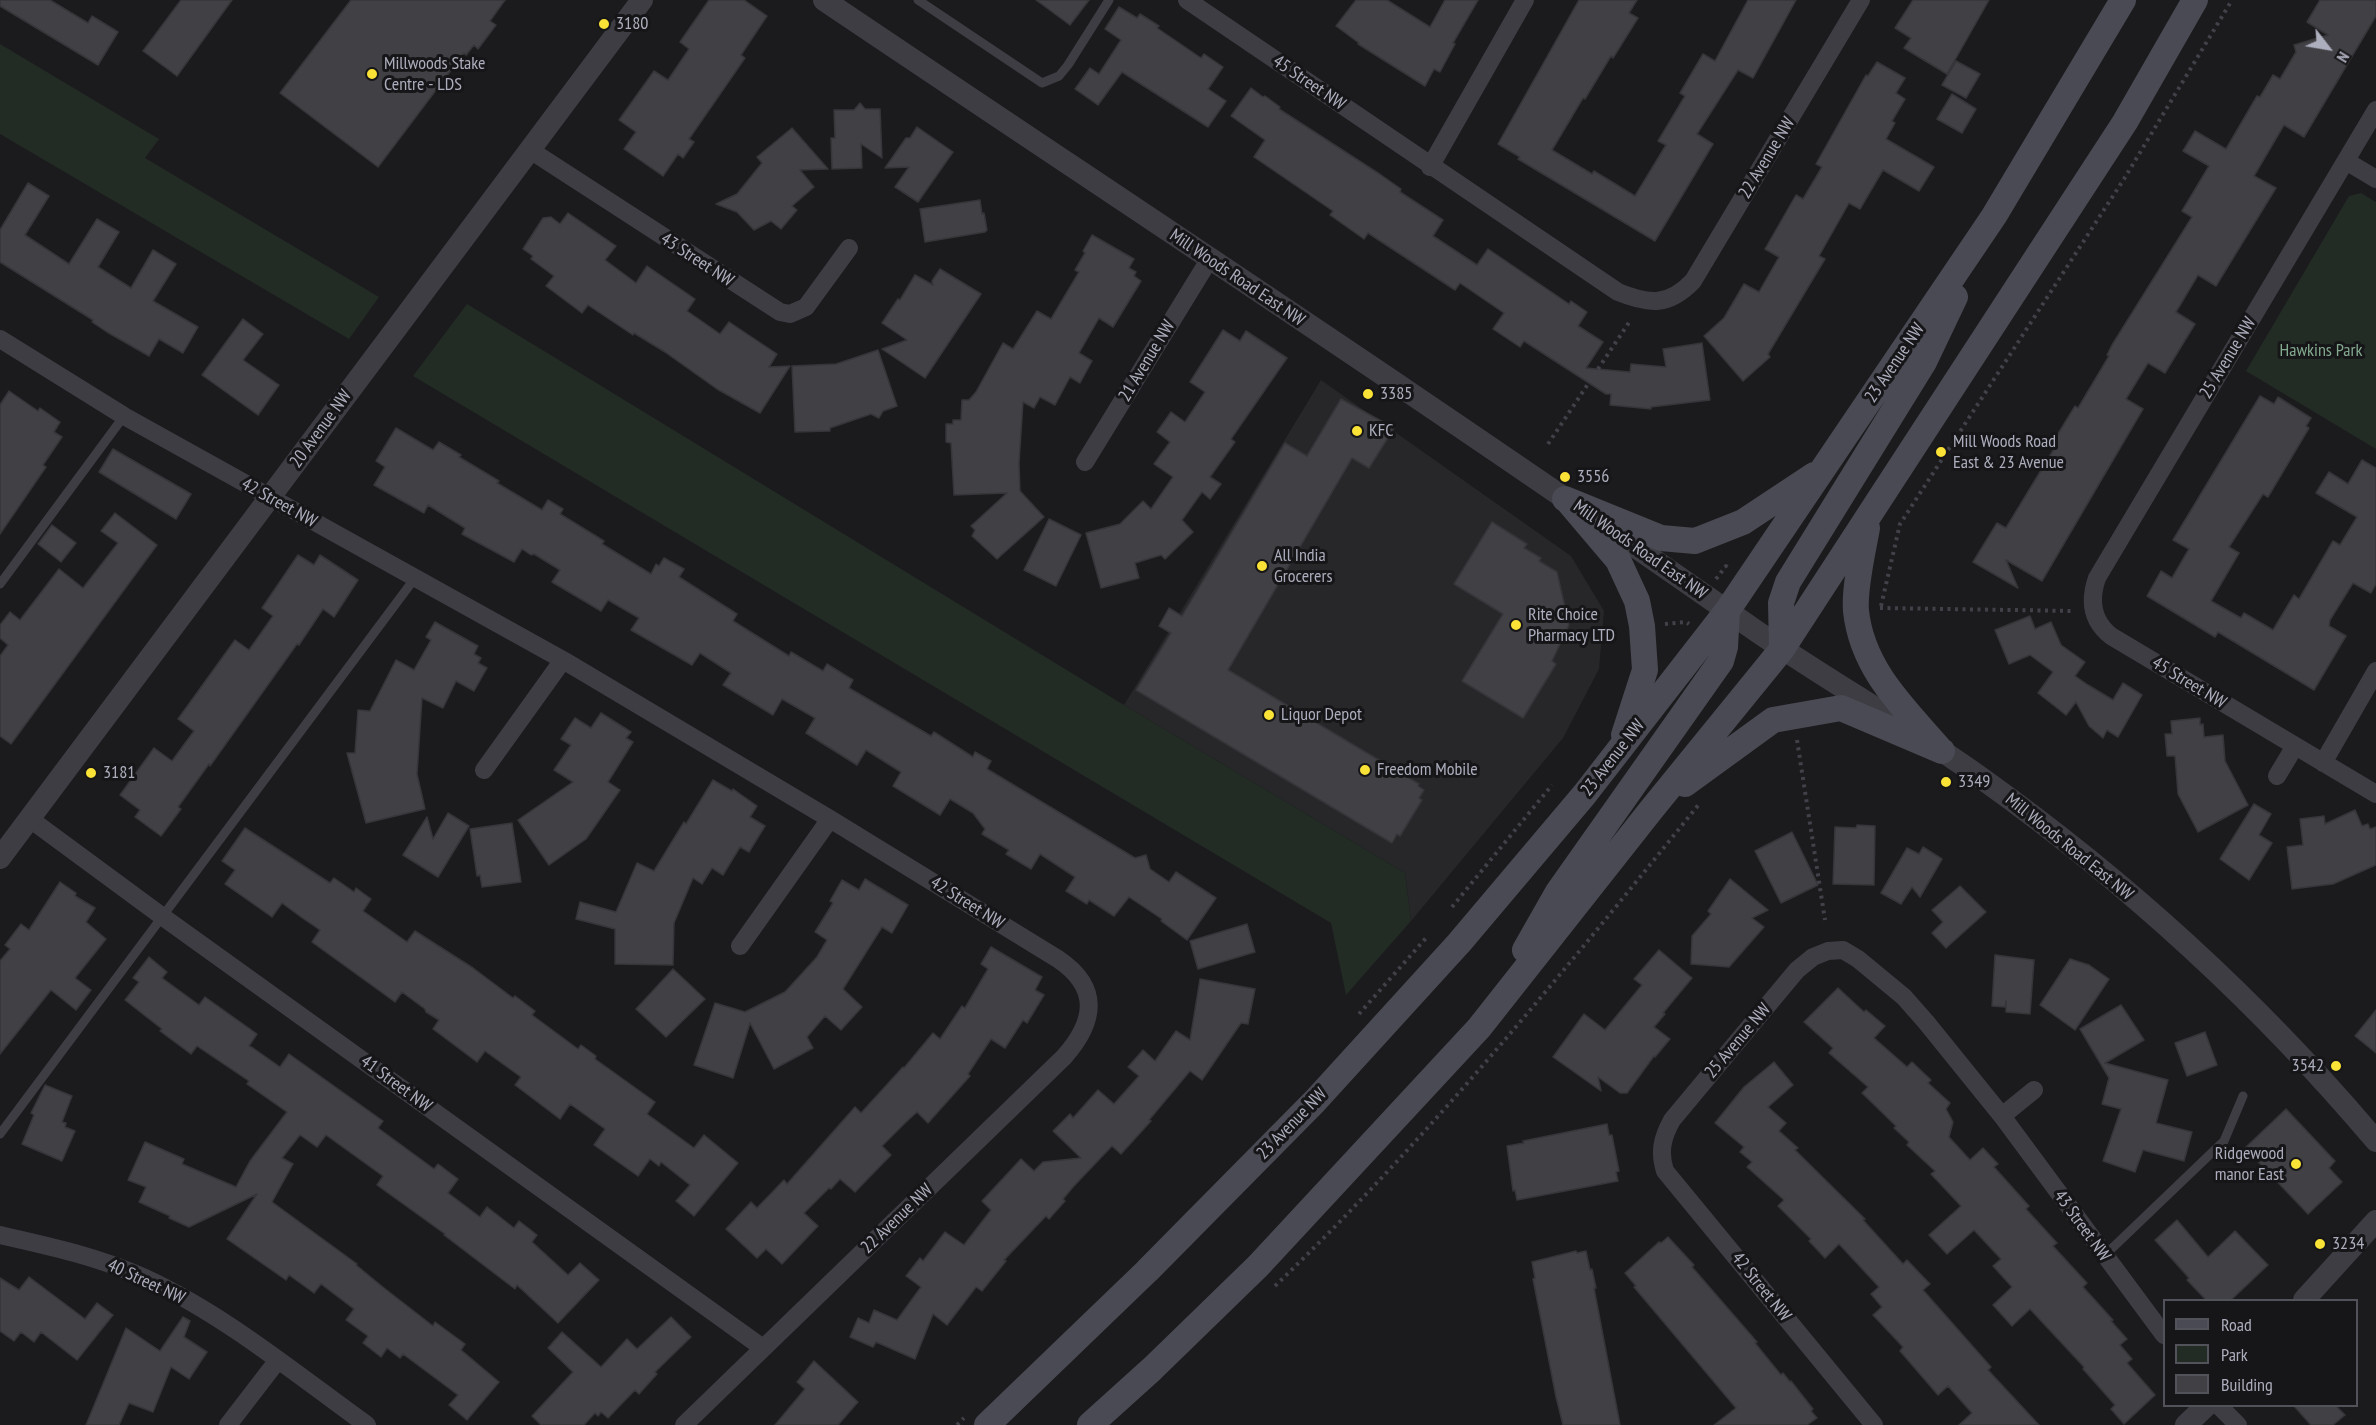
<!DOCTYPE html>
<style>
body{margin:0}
#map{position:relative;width:2376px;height:1425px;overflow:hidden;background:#1b1b1d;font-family:"PT Sans Narrow",sans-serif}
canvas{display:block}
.legend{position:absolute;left:2163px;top:1299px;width:195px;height:108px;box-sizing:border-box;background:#161618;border:2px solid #52535a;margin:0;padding:8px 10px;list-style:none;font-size:18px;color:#adaebd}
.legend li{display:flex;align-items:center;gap:12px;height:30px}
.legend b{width:30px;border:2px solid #52535a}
.north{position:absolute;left:2298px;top:18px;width:60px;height:60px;-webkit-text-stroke:4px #161618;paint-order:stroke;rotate:121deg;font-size:16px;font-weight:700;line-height:24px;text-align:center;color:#adaebd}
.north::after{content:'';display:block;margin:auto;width:21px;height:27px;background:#adaebd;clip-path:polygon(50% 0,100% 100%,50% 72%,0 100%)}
</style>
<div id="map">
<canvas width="2376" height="1425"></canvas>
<ul class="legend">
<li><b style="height:8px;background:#494a53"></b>Road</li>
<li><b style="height:16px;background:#222c25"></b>Park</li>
<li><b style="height:16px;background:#404045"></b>Building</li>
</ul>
<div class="north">N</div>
</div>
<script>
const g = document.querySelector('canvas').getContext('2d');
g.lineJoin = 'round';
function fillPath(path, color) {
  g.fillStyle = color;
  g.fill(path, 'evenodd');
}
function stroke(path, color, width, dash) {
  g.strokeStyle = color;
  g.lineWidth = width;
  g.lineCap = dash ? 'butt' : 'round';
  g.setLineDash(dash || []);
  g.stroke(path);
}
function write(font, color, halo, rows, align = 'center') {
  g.font = font + ' "PT Sans Narrow",sans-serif';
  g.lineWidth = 6;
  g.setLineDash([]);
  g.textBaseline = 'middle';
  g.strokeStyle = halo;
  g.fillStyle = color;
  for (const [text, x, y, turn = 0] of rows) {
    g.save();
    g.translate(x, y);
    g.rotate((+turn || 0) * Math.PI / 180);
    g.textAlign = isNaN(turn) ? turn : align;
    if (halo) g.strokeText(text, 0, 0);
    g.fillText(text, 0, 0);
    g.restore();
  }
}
fillPath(new Path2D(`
 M1321 380 1571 556 1604 611 1599 669 1563 738 1411 921 1405 873 1124 705Z`), '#27272a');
fillPath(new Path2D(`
 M0 44 159 139 145 158 379 297 349 339 0 134Z
 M2361 193 2376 202V449L2246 371 2349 196Z
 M467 304 1124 705 1405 873 1411 921 1346 995 1331 923 413 376Z`), '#222c25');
const building = new Path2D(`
 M0 0H50L88 23 92 16 118 32 98 65 0 6Z
 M181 0H232L177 76 143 51Z
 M351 0H505L490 21 496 25 478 49 474 45 466 55 464 53 378 167 280 93Z
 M709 0H744L767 16 741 55 745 58 689 139 694 142 683 158 678 154 663 176 624 149 636 132 619 120 654 71 668 80 689 49 680 42Z
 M1036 0H1089L1070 25Z
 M1356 0H1387L1430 27 1445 0H1478L1453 43 1455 44 1440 72 1434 69 1425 86 1358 44 1359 43 1336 26Z
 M1579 0H1637L1629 13 1638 18 1613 58 1611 56 1585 99 1583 98 1552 150 1592 174 1594 171 1635 196 1666 145 1658 141 1685 96 1680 93 1703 54 1715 61 1748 0H1796L1753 78 1738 70 1697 134 1713 144 1655 241 1518 159 1520 157 1498 144Z
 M1913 0H1989L1947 74 1904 48 1911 38 1895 28Z
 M2320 0H2376V16L2304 137 2284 125 2254 176 2276 188 2216 286 2198 275 2176 312 2195 324 2165 373 2148 363 2126 399 2143 409 2042 581 2006 560 2018 588 1973 562 1997 523 2006 528 2057 444 2053 442 2075 406 2078 408 2109 356 2107 355 2112 345 2192 217 2182 211 2209 166 2183 151 2195 131 2226 149 2257 96 2260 97 2273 75 2280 79 2296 52 2294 45 2328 35 2307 22Z
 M1119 7 1137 18 1140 14 1159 26 1157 28 1201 58 1204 54 1223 67 1208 89 1226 101 1208 127 1122 72 1098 105 1075 89 1090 68 1099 74 1121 40 1105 29Z
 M1956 61 1980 74 1966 98 1942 85Z
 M1877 62 1905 78 1896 93 1905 99 1892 121 1895 123 1886 139 1934 167 1919 191 1883 170 1860 209 1849 203 1819 256 1825 259 1768 354 1770 357 1743 381 1704 336 1724 318 1744 284 1759 292 1779 257 1765 249 1796 195 1803 199 1822 167 1816 164 1866 75 1868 76Z
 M1251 88 1263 97 1265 96 1280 107 1279 109 1381 175 1401 189 1400 192 1443 220 1433 236 1477 265 1488 249 1569 304 1571 301 1587 312 1578 326 1603 342 1586 368 1630 372 1631 364 1666 367 1663 349 1702 343 1710 400 1651 407V409L1610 405 1611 394H1606L1524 341 1520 347 1493 329 1504 313 1460 283 1455 290 1368 233 1364 239 1330 215 1333 211 1254 157 1265 140 1231 116Z
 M1952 94 1976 109 1962 133 1937 119Z
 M860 103 865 109H880L882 158 861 144 862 168 832 169 831 138H835L834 110H854Z
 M917 127 953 152 918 202 895 187 909 167 885 168 906 138H910Z
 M792 128 828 169 800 170 814 187 792 206 797 210 781 229 771 221 754 230 737 212 716 204 737 194 762 163 757 157Z
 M28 183 49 196 25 235 69 264 97 219 119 232 98 267 131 288 153 250 176 264 153 301 198 327 183 353 159 339 149 356 107 332 92 322 93 320 0 262V230Z
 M980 200 982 214 984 213 987 230 985 232 925 242 920 209Z
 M568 213 616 246 605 260 636 283 647 266 695 299 687 311 720 334 729 322 777 354 769 367 790 366 760 413 717 389 665 352 634 333 633 335 588 305 582 313 546 286 554 276 531 259 533 256 523 249 543 218 551 217 560 224Z
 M1092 235 1134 259 1129 268 1136 272 1134 276 1141 281 1113 327 1099 318 1079 353 1092 361 1080 383 1070 377 1055 405 1040 397 1034 408 1023 402 1019 463 1020 491 1044 517 997 559 972 536 975 530 971 526 1007 493 954 495 951 443 946 442V424H953V420H961L962 400H969L976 392 1003 343 1013 349 1037 311 1051 319 1079 272 1075 270 1085 253 1083 251Z
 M940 269 981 294 925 378 882 349 907 340 882 323 898 299 900 300 915 275 933 285 932 281Z
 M243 319 263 334 243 360 279 385 258 415 202 375Z
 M1223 330 1240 341 1246 331 1287 358 1231 439 1235 442 1210 477 1221 484 1210 499 1202 492 1182 520 1193 532 1165 559 1161 555 1135 563 1139 578 1101 588 1086 533 1120 524 1143 501 1151 509 1173 477 1154 464 1170 442 1157 432 1171 412 1185 422 1205 392 1190 382Z
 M878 350 897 406 883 411 879 418 871 414 830 428V431L795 432 792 366 836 364Z
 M9 391 38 411 40 408 60 422 54 432 62 437 43 465 46 467 0 534V405Z
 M2260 396 2274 404 2278 397 2311 418 2306 426 2309 428 2268 497 2263 494 2229 547 2239 553 2211 601 2241 618 2244 613 2273 630 2294 595 2299 599 2333 541 2340 545 2357 517 2316 493 2329 472 2348 484 2362 460 2376 468V584L2371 593 2353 583 2330 620 2329 626 2346 636 2314 690 2218 632 2215 637 2147 596 2161 571 2172 578 2189 549 2173 540Z
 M1341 399 1394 428 1369 468 1352 458 1228 670 1419 784 1418 786 1424 790 1419 798 1422 800 1400 836 1397 834 1392 843 1136 690 1171 633 1159 626 1169 608 1182 616 1285 443 1307 456Z
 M396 428 433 450 439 442 461 455 459 457 499 481 497 483 542 510 548 500 563 509 560 514 604 541 602 544 651 574 656 564 659 566 664 558 684 569 679 577 737 614 733 621 789 656 791 652 823 671 827 664 853 680 849 688 931 736 934 732 973 757 975 752 991 761 987 769 1135 858 1146 855 1150 869 1169 882 1176 872 1216 898 1187 940 1161 921 1162 919 1129 897 1114 916 1089 900 1087 904 1066 891 1075 877 1040 854 1031 869 1006 854 1009 850 982 834 985 829 973 813 950 799 940 815 893 786 901 772 866 750 857 765 806 733 815 718 782 699 773 715 723 685 731 673 700 653 692 665 631 630 639 618 608 600 601 611 552 582 560 570 534 554 531 555 522 549 514 562 462 534 465 528 428 505 424 513 374 485 385 467 376 461Z
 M113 449 191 494 176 519 99 472Z
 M115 513 157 545 11 744 0 736V656L8 645 0 638V625L10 612 20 620 59 569 83 588 118 543 101 531Z
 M1049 519 1081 535 1056 586 1024 570Z
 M1492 522 1527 544 1524 548 1541 558 1539 561 1557 572 1569 625 1552 661 1556 664 1523 718 1462 681 1503 614 1454 584Z
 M52 525 76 543 61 562 38 544Z
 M298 555 314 565 320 555 358 580 334 617 323 609 299 645 297 644 210 766 209 764 178 807 181 809 161 836 135 817 140 810 120 795 154 748 172 761 194 731 178 719 235 640 249 650 273 616 262 608Z
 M2030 616 2035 629 2051 622 2061 645 2085 662 2075 676 2088 685 2113 700 2123 683 2142 695 2118 737 2107 730 2103 738 2089 726 2076 702 2066 715 2038 693 2053 672 2030 655 2009 664 1995 630Z
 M435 622 478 646 474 654 481 658 478 663 487 668 474 691 456 681 443 708 422 698 417 774 425 809 366 823 347 753H355L358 710 370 711 396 660 414 670 431 640 426 637Z
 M601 713 631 732 626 738 633 742 608 782 620 790 586 839 549 865 518 820 573 782 554 770 571 745 561 739 575 718 591 728Z
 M2200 718V725L2203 724 2204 737 2223 735 2225 761 2248 805 2198 832 2178 794 2175 756H2167L2165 734H2172L2171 721Z
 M713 780 732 791 733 789 757 806 750 817 765 826 749 852 740 847 723 875 712 868 702 884 693 878 674 923 673 965 615 964V929L576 919 580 902 616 912 637 863 654 871 684 822 686 824Z
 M2254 804 2271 814 2259 835 2272 843 2249 880 2220 859Z
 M2355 810 2362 826 2368 824 2370 829 2376 827V865L2333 884 2292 889 2287 847 2303 845 2300 819 2324 816 2325 824Z
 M448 813 469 826 438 877 403 855 427 817 433 839Z
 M512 823 521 882 482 887 480 875 477 876 470 829Z
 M1857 825 1875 826 1874 885 1833 884 1835 827 1856 828Z
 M245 828 330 883 334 878 354 892 356 888 371 899 363 911 407 942 415 931 473 968 513 998 515 996 535 1011 532 1015 578 1049 581 1045 596 1056 595 1059 655 1102 647 1114 694 1148 704 1135 738 1163 694 1216 676 1201 690 1185 661 1162 659 1166 650 1159 638 1176 594 1145 605 1129 570 1104 560 1119 515 1085 521 1077 485 1051 477 1062 433 1029 439 1020 426 1012 425 1009 402 992 395 1002 312 942 320 930 301 917 282 903 272 917 225 884 235 870 222 861Z
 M1792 832 1818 885 1781 903 1755 851Z
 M1923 847 1942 859 1920 897 1912 887 1901 904 1881 893 1907 848 1919 854Z
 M865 879 908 905 892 933 882 927 843 989 862 1007 841 1030 825 1016 807 1037 813 1048 774 1069 750 1023 733 1078 694 1065 715 1003 745 1012 785 992 817 957 827 940 815 932 833 903 830 901 842 880 859 890Z
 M1730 879 1768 910 1752 918 1764 927 1729 967 1691 964 1692 936 1711 914 1708 911Z
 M60 882 76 893 75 896 95 908 86 922 106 939 75 978 91 990 76 1010 51 990 0 1054V961L10 949 5 945 21 924 29 930Z
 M1960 886 1986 912 1946 948 1932 933 1943 922 1932 910Z
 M1247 924 1255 952 1198 969 1190 941Z
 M991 947 1042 977 1035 990 1044 995 1027 1023 1023 1020 1005 1048 991 1039 968 1074 970 1076 928 1123 917 1112 906 1122 882 1146 891 1155 855 1192 840 1179 831 1189 829 1188 804 1213 818 1226 782 1264 766 1249 757 1258 726 1229 751 1202 757 1208 784 1180 787 1184 855 1107 861 1113 903 1067 904 1068 933 1033 940 1039 962 1006 965 1008 988 969 981 964Z
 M1659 950 1692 978 1663 1013 1665 1014 1654 1027 1670 1039 1655 1057 1654 1056 1627 1093H1620L1598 1077 1601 1091 1553 1057 1584 1014 1605 1030 1642 985 1634 979Z
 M1995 955 2034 960 2030 1014 2006 1012V1001L2005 1007 1992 1006Z
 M149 957 167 972 162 978 199 1005 205 997 257 1034 249 1046 253 1048 280 1067 289 1054 383 1121 378 1128 434 1169 438 1164 458 1179 448 1193 480 1217 487 1207 514 1228 519 1221 537 1235 532 1242 568 1275 580 1263 599 1280 558 1323 517 1285 515 1289 444 1235 445 1234 377 1185 383 1176 326 1135 317 1147 300 1135 282 1158 293 1164 272 1202 357 1264 356 1265 384 1288 433 1326 435 1322 465 1344 461 1350 499 1382 467 1420 449 1405 458 1395 403 1354 400 1358 387 1348 381 1357 363 1343 368 1336 346 1320 354 1309 321 1284 314 1293 289 1275 286 1280 227 1239 257 1194 189 1227 169 1218 170 1216 139 1202 146 1187 128 1180 145 1142 184 1159 182 1164 236 1187 250 1161 287 1112 247 1084 249 1081 197 1046 191 1054 160 1031 162 1029 125 1000 139 982 133 978Z
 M2070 959 2089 965 2109 979 2075 1030 2040 1005Z
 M673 969 705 999 666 1037 636 1009Z
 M1200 979 1255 989 1248 1024 1241 1023 1202 1080 1190 1071 1149 1120 1151 1121 1121 1154 1112 1146 1073 1187 1063 1199 1065 1201 1049 1219 1046 1216 1004 1260 1006 1261 982 1291 976 1287 947 1325 933 1314 915 1359 876 1342 873 1347 850 1337 858 1318 869 1323 874 1310 897 1320 921 1287 906 1276 920 1258 923 1261 945 1232 964 1245 991 1210 982 1201 1021 1159 1034 1171 1043 1162 1081 1158 1053 1131 1070 1114 1073 1118 1098 1090 1114 1104 1139 1076 1128 1067 1143 1050 1155 1061 1176 1031 1190 1040Z
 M1838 988 1864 1012 1866 1010 1885 1026 1874 1038 1907 1067 1912 1062 1931 1080 1928 1083 1950 1103 1946 1109 1953 1122 1949 1137 1970 1160 1983 1148 1998 1164 1994 1167 2029 1206 2026 1209 2057 1243 2053 1246 2087 1283 2083 1287 2113 1320 2111 1321 2127 1339 2120 1345 2132 1359 2127 1363 2155 1395 2124 1424 2111 1409 2115 1405 2083 1369 2084 1367 2030 1309 2012 1326 1993 1305 2012 1287 1993 1266 2001 1259 1974 1230 1947 1254 1929 1235 1961 1206 1931 1174 1935 1171 1907 1145 1909 1142 1894 1128 1896 1126 1862 1093 1868 1087 1829 1053 1833 1048 1804 1022Z
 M2121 1005 2144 1040 2105 1063 2168 1080 2156 1123 2192 1132 2184 1161 2143 1150 2135 1172 2103 1161 2121 1109 2102 1104 2109 1078 2080 1029Z
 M2376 1010V1053L2355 1036Z
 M2205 1032 2217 1065 2187 1076 2175 1043Z
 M1774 1062 1793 1085 1768 1107 1786 1123 1779 1131 1798 1148 1795 1150 1865 1219 1863 1220 1903 1264 1907 1260 1930 1284 1923 1290 1991 1367 1988 1370 2039 1425H1959L1972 1413 1948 1386 1938 1395 1900 1351 1903 1347 1873 1315 1882 1307 1871 1294 1879 1287 1839 1244 1825 1258 1809 1241 1811 1239 1778 1206 1784 1200 1747 1167 1752 1162 1740 1152 1744 1147 1715 1123 1744 1087Z
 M45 1085 72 1096 62 1122 66 1123 65 1127 75 1131 62 1161 22 1144 34 1115 31 1113Z
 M2286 1109 2335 1161 2329 1168 2342 1182 2308 1214 2245 1148Z
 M1607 1124 1609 1135H1612L1619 1171 1616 1172 1618 1181 1517 1200 1515 1190 1513 1191 1507 1146 1524 1143 1523 1141Z
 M2177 1220 2208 1257 2235 1231 2268 1265 2231 1300H2206L2187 1280 2189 1278 2155 1240Z
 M1668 1237 1694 1265 1692 1267 1757 1342 1755 1343 1781 1375 1783 1373 1790 1382 1791 1381 1813 1409 1811 1411 1817 1418 1807 1425H1714L1736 1408 1634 1287 1636 1286 1625 1273 1659 1242 1661 1243Z
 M1576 1251 1577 1253 1586 1251 1590 1270 1592 1269 1596 1288H1594L1620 1425H1563L1556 1397 1533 1279 1535 1278 1532 1262Z
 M29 1277 85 1319 97 1303 113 1315 77 1360 41 1332 34 1342 21 1332 14 1341 0 1331V1278L19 1290Z
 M183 1317 190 1321 184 1337 207 1352 189 1379 171 1367 153 1412 129 1403 119 1425H86L126 1328 160 1351Z
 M671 1317 691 1337 655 1372 657 1374 639 1394 635 1390 608 1418 601 1412 598 1416 595 1413 584 1425H541L532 1416 573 1372 548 1348 562 1332 601 1367 627 1339 637 1349Z
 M814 1361 858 1402 838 1425H775L805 1389 797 1382Z
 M2294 1406H2336L2345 1415 2333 1425H2311Z`);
fillPath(building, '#404045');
stroke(building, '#363539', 1.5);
stroke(new Path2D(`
 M1548 444 1630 321
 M1716 579 1726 566 1728 568
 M1881 606 1900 524 2124 179 2232 0
 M1880 608 2075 611
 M1665 624 1686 622 1689 624
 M1797 740 1825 920
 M1452 907 1552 785
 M1359 1014 1426 938
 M1275 1286C1430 1137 1565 970 1700 803
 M957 1425 964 1418`), '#414249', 4, [3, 4.5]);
stroke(new Path2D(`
 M918 0 1042 83 1059 76 1068 65 1109 0
 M0 584 124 416
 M0 1134 415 578
 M2104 1256 2224 1141 2243 1096`), '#3e3d44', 9);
stroke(new Path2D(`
 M1187 0 1618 292C1650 305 1669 306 1693 281L1861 0
 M2376 110 2097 578C2089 601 2092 621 2111 636L2376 794
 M530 150 780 312 790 314 806 307 849 248
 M2346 161 2376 179
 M1430 167 1525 0
 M0 339 124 416 563 660 830 819 1058 959C1101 988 1095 1022 1064 1057L684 1425
 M1085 462 1209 260
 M2323 763 2376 671
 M484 770 563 660
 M2277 776 2295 746
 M30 819 163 917 763 1348
 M740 946 830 819
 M2002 1116 2034 1090
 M0 1235C49 1246 99 1257 145 1278 225 1315 296 1374 367 1425
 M2219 1406 2238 1425
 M228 1425 278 1360
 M1874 1425 1665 1171C1659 1152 1662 1138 1672 1120L1797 970 1813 957 1828 951 1843 950 1858 959 1904 997 1926 1022 2002 1116 2164 1335`), '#3e3d44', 18);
stroke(new Path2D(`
 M824 0C1133 208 1444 412 1749 626 1826 680 1908 725 1984 780 2128 883 2262 1006 2376 1141
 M0 858 642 0
 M2304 1300 2376 1221
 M2186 1425 2206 1406`), '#3e3d44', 22);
stroke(new Path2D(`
 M1565 499 1661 538 1695 541 1743 522 1814 475
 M1568 501 1618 560 1637 601 1642 626 1645 670 1624 735
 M1867 528C1863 551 1854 588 1856 611 1862 668 1902 706 1938 747
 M1782 649 1781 603 1788 582 1924 362 1955 297
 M1685 784 1773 720 1841 708 1942 751
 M1525 950 1558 892 1721 661 1725 647 1727 611
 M987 1425 1147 1271 1315 1101 1459 943 1584 795 1727 611 1994 216 2123 0
 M1090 1425 1152 1369 1258 1266 1479 1028 1651 810 1782 649 2125 122 2195 0`), '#494a53', 26);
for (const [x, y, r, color] of [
 [604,24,6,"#fae236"],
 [372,74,6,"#fae236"],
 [1368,394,6,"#fae236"],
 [1357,431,6,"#fae236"],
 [1941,452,6,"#fae236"],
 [1565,477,6,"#fae236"],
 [1262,566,6,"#fae236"],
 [1516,625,6,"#fae236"],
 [1269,715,6,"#fae236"],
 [1365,770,6,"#fae236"],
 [91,773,6,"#fae236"],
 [1946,782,6,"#fae236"],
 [2336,1066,6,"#fae236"],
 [2296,1164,6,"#fae236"],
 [2320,1244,6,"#fae236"]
]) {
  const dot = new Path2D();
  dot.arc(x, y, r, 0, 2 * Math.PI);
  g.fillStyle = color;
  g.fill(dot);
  stroke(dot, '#161618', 2);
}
write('18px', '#adaebd', '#161618', [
 ["3180",616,24],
 ["Millwoods Stake",384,64],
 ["Centre - LDS",384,85],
 ["3385",1380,394],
 ["KFC",1369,431],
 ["Mill Woods Road",1953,442],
 ["East & 23 Avenue",1953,463],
 ["3556",1577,477],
 ["All India",1274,556],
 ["Grocerers",1274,577],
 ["Rite Choice",1528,615],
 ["Pharmacy LTD",1528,636],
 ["Liquor Depot",1281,715],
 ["Freedom Mobile",1377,770],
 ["3181",103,773],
 ["3349",1958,782],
 ["3542",2324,1066,"right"],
 ["Ridgewood",2284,1154,"right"],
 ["manor East",2284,1175,"right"],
 ["3234",2332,1244]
], 'left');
write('18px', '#adaebd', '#161618', [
 ["45 Street NW",1309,83,34],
 ["22 Avenue NW",1767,158,-59],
 ["43 Street NW",697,260,33],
 ["Mill Woods Road East NW",1237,278,34],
 ["25 Avenue NW",2228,358,-59],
 ["21 Avenue NW",1147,361,-59],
 ["23 Avenue NW",1895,363,-56],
 ["20 Avenue NW",321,429,-54],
 ["42 Street NW",279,503,29],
 ["Mill Woods Road East NW",1640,550,35],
 ["45 Street NW",2189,683,31],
 ["23 Avenue NW",1613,758,-52],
 ["Mill Woods Road East NW",2069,847,39],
 ["42 Street NW",967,903,32],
 ["25 Avenue NW",1738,1041,-50],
 ["41 Street NW",396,1084,36],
 ["23 Avenue NW",1292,1124,-46],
 ["22 Avenue NW",897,1219,-44],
 ["43 Street NW",2082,1226,54],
 ["40 Street NW",146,1282,25],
 ["42 Street NW",1761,1287,51]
]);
write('18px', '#83a98e', '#161618', [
 ["Hawkins Park",2321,351]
]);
</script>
